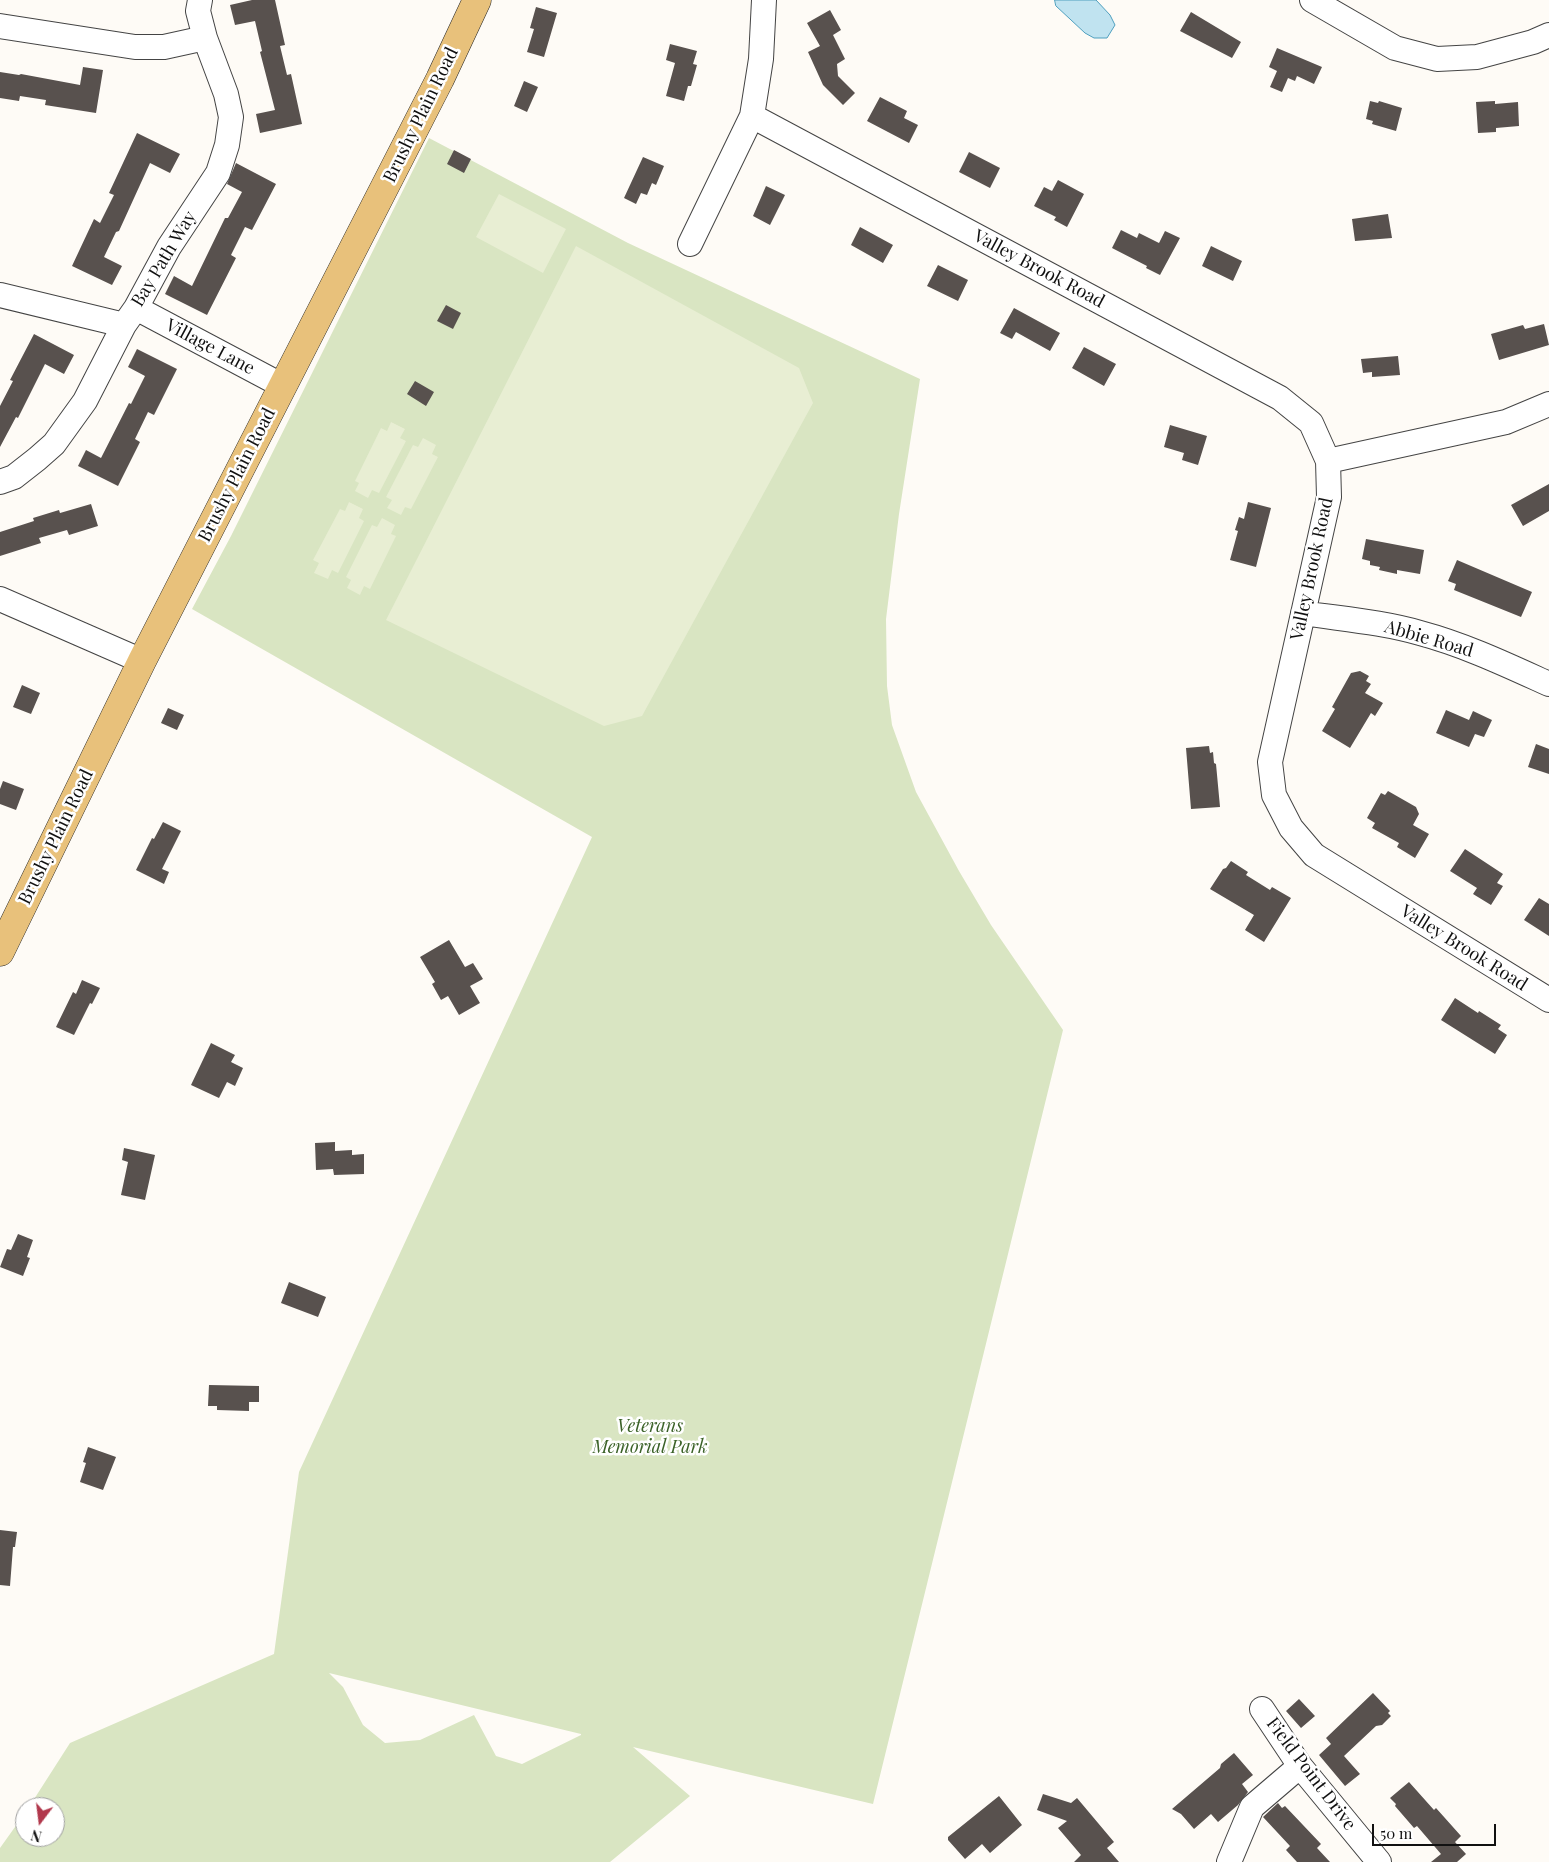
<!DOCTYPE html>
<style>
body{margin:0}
#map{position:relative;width:1549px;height:1862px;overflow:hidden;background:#fefbf6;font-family:"Playfair Display",serif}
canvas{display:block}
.north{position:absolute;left:15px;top:1797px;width:50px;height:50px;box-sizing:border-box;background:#fff;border:1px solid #a0a0a0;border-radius:50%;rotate:195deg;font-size:14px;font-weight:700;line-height:20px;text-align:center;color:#111}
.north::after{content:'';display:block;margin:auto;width:18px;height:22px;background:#b1384c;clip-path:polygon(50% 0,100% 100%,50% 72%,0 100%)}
.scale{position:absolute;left:1372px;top:1824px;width:124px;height:22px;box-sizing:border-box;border:2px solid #111;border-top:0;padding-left:6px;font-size:15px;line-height:18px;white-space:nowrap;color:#111;-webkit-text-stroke:4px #fff;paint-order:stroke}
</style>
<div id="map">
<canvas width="1549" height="1862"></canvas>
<div class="north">N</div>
<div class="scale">50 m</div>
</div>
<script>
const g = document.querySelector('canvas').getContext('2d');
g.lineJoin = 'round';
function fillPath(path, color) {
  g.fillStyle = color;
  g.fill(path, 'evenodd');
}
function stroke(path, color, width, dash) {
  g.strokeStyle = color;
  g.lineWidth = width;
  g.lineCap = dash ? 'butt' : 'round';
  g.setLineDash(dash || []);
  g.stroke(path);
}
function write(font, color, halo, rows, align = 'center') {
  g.font = font + ' "Playfair Display",serif';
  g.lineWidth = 5;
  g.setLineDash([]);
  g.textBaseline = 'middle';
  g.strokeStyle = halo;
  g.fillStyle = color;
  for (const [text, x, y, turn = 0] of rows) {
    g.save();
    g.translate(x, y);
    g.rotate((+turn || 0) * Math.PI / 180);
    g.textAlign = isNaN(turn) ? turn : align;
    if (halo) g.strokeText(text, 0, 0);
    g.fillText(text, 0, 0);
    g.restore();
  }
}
fillPath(new Path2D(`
 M429 138 628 243 920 379 899 514 886 619 887 686 892 725 916 792 959 871 991 925 1063 1030 873 1804 633 1747 690 1796 610 1862H0V1848L25 1813V1837H55V1807H29L70 1743 274 1654 299 1472 592 837 192 609 231 536ZM329 1673 581 1734V1735L522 1764 496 1756 474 1715 420 1740 385 1743 363 1725 343 1687Z`), '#d9e5c2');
fillPath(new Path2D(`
 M499 194 566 229 543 273 476 237Z
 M576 246 799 368 813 403 642 716 604 726 386 620Z
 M391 422 405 429 400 438 406 441 379 493 372 490 368 498 355 491 359 483 355 481 381 428 387 431Z
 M423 438 436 445 432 454 438 457 411 509 405 507 401 515 387 508 392 500 386 497 413 445 418 447Z
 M349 502 363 509 359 518 364 521 338 573 332 570 328 579 314 573 319 563 313 560 340 509 345 511Z
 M382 518 395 525 391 534 396 536 370 589 364 586 360 595 347 588 351 580 346 577 372 525 377 527Z`), '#e8eed3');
const water = new Path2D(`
 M1055 0H1096L1110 15 1115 25 1107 38H1094L1085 33 1056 6Z`);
fillPath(water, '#c0e3f0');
stroke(water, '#4f9fbe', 1);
fillPath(new Path2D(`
 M252 0H275L285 45 280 46 287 75 291 74 302 124 260 133 256 114 275 110 260 52 262 51 255 21 235 25 230 5Z
 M536 7 557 13 544 57 527 52 534 29 530 28Z
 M830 10 841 30 833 35 845 59 837 64 838 76 855 93 843 105 823 85 808 52 820 46 807 23Z
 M1191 12 1241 42 1232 58 1180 31Z
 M670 44 697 51 693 64 697 65 691 86H688L684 101 666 96 675 63 666 60Z
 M1277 48 1322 67 1314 84 1297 76 1295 81 1288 78 1282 92 1270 87 1277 71 1269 67Z
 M83 67 103 70 96 113 45 105 46 100 20 96 19 101 0 98V72L19 75 21 74 80 85Z
 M524 81 538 87 527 112 514 106Z
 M880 97 907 111 904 118 918 125 909 143 867 121Z
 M1370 101 1378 103 1379 101 1402 108 1396 131 1372 124 1373 121 1366 119Z
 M1495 101V104L1518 102 1519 126 1496 128V132L1478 133 1476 102Z
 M137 133 180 154 170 173 150 163 119 231 116 232 104 257 122 266 112 285 72 266 94 219 100 223 114 195 109 193Z
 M454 150 471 159 464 173 447 164Z
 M969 152 1000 168 990 188 959 172Z
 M643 157 664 166 656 185 652 183 647 195 641 193 636 204 624 198Z
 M236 163 276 184 252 230 245 227 231 255 236 258 207 315 165 294 174 276 192 286 225 218H228L242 192 227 184Z
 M1058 180 1084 194 1067 227 1054 220 1056 217 1034 206 1044 187 1052 191Z
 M766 186 785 195 770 225 753 216Z
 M1388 214 1392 238 1355 241 1352 219Z
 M860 227 893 245 883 263 851 245Z
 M1121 230 1137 238 1139 233 1159 243 1165 231 1180 238 1160 275 1146 268 1147 266 1112 248Z
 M1211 246 1242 261 1233 281 1202 266Z
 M938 265 968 280 958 301 927 286Z
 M446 305 461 313 453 329 437 321Z
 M1014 308 1060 333 1050 351 1016 332 1012 339 1000 333Z
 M1544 324 1549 345 1499 360 1491 334 1523 325 1525 329Z
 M34 334 74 355 64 374 45 364 18 418 16 417 0 447V406L13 381 10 380Z
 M1084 347 1116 364 1104 386 1072 368Z
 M137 349 177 369 154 415 148 412 135 439 140 442 118 486 78 466 86 450 101 458 129 403 131 404 145 376 128 367Z
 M1398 356 1400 375 1372 377V372L1363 373 1361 359Z
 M415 381 434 392 426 406 407 394Z
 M1170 425 1207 436 1198 465 1182 460 1184 453 1164 447Z
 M1549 484V511L1523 526 1511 505Z
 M1248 502 1271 508 1256 567 1230 560 1238 531 1235 530 1239 517 1244 519Z
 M91 504 98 526 69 535 67 530 39 538 41 543 0 556V532L34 521 33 518 59 510 60 513Z
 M1366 539 1424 550 1420 574 1397 570V574L1379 570 1380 567 1370 565V561L1362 559Z
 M1457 560 1532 592 1521 617 1454 590 1456 584 1448 581Z
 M1360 671 1369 676 1366 681 1371 684 1365 693 1383 703 1375 716 1371 713 1350 748 1322 731 1335 709 1332 707 1351 673Z
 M22 685 40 693 31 714 13 707Z
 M168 708 184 715 177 730 161 723Z
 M1446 710 1469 720 1473 711 1492 720 1484 737 1475 734 1469 747 1436 733Z
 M1536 744 1549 749V774L1528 767Z
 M1209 746 1210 753 1213 752 1214 763 1216 764 1220 807 1191 809 1186 748Z
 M3 781 24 789 16 810 0 804V789Z
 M1388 791 1416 807 1419 814 1413 825 1429 834 1415 858 1397 847 1399 843 1372 828 1375 823 1367 818 1381 793 1385 795Z
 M163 822 181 831 162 869 169 872 164 884 136 870 152 838 154 839Z
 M1465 849 1503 874 1497 883 1503 886 1491 905 1473 894 1477 888 1450 871Z
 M1231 861 1248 872 1246 875 1270 890 1272 887 1291 898 1264 942 1245 930 1254 915 1210 889 1223 869 1226 868Z
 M1539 898 1549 904V936L1524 920Z
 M449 940 465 967 473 963 483 979 470 986 480 1003 459 1015 448 996 441 1000 432 984 435 982 420 957Z
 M82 980 100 988 92 1004 90 1003 74 1035 56 1027 73 992 76 994Z
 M1455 998 1478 1013 1479 1011 1501 1025 1498 1029 1507 1035 1495 1054 1441 1020Z
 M211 1043 235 1055 231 1062 243 1068 235 1086 227 1082 219 1098 191 1085Z
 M335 1142V1151L352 1150V1155L364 1154V1174L334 1175 333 1169 316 1170 315 1143Z
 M124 1148 155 1155 145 1200 121 1195 128 1162 122 1160Z
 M18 1234 33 1240 27 1257 30 1258 23 1276 0 1267 7 1249 11 1250Z
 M289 1282 326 1297 318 1317 281 1303Z
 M209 1385 259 1386V1402H249V1411L217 1410V1406H208Z
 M88 1447 116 1457 103 1490 80 1482 86 1463 83 1462Z
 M0 1530 17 1532 15 1547H13L10 1586 0 1585Z
 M1373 1693 1390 1711 1388 1713 1391 1716 1382 1725 1376 1726 1344 1756 1360 1774 1345 1786 1319 1755 1331 1744 1326 1738Z
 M1299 1699 1315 1716 1301 1728 1286 1711Z
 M1234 1753 1253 1775 1242 1784 1248 1792 1238 1805 1218 1822 1211 1814 1194 1829 1181 1814 1172 1809 1220 1768 1221 1764Z
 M1409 1782 1434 1810 1436 1808 1461 1836 1455 1842 1466 1854 1457 1862H1431L1441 1854 1417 1826 1414 1828 1395 1806 1396 1804 1390 1798Z
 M1043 1794 1071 1803 1077 1798 1114 1842 1107 1848 1119 1862H1074L1081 1855 1058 1828 1067 1821 1037 1810Z
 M999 1796 1022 1825 990 1853 982 1844 965 1859 948 1840V1837Z
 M1278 1803 1282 1808 1285 1806 1321 1844 1317 1848 1330 1862H1297L1286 1850 1290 1846 1263 1817Z`), '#58514e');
const minor = new Path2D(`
 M1312 0 1395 48 1437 59 1477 57 1533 42 1549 35
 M0 26 135 47H164L205 38
 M752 116 1280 398 1311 423 1328 461 1329 497 1270 762 1274 795 1291 828 1314 855 1549 1000
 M690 244 752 116 761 59 764 0
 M0 295 124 325
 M136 308 283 386
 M1328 461 1506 422 1549 404
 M0 482 14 477 37 459 54 444 85 401 124 325 136 308 169 247 218 173 227 145 231 117 226 94 205 38 198 11 200 0
 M0 599 142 661
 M1303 613C1342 619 1382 622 1420 633 1465 645 1507 665 1549 684
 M1262 1709 1300 1766 1379 1862
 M1229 1862 1252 1807 1300 1766`);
const major = new Path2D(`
 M0 952 142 661 440 79 477 0`);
stroke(minor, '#444', 26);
stroke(major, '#222', 29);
stroke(minor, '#fff', 24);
stroke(major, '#e8c17b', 28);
write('18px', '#111', '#fff', [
 ["Brushy Plain Road",421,115,-64],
 ["Bay Path Way",164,259,-59],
 ["Valley Brook Road",1039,269,28],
 ["Village Lane",210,347,28],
 ["Brushy Plain Road",237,475,-63],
 ["Valley Brook Road",1312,569,-78],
 ["Abbie Road",1429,639,16],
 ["Brushy Plain Road",56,837,-64],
 ["Valley Brook Road",1464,948,32],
 ["Field Point Drive",1311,1774,53]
]);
write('italic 18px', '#3b6228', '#fff', [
 ["Veterans",650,1426],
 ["Memorial Park",650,1447]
]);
</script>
